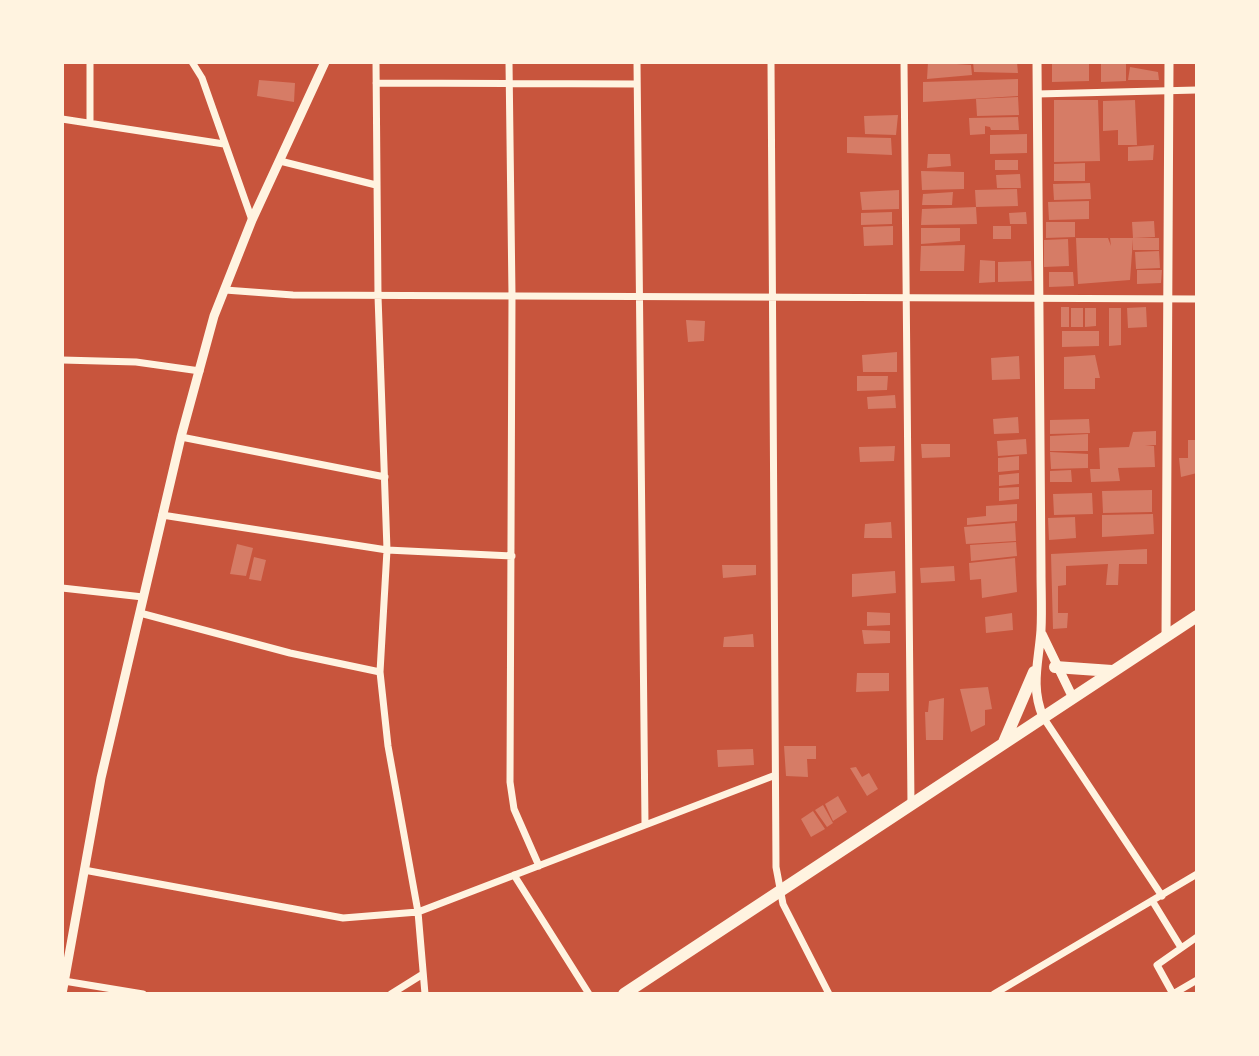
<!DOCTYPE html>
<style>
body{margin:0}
#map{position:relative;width:1259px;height:1056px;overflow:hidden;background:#c8553d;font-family:"IBM Plex Sans",sans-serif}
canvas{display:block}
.frame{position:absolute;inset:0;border:64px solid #fff3e0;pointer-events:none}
</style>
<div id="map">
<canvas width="1259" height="1056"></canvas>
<div class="frame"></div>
</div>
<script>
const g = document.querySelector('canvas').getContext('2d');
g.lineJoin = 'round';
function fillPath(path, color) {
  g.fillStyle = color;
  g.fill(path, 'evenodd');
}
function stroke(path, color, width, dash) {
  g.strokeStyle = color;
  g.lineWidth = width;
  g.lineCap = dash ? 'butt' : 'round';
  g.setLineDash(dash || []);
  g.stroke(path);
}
fillPath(new Path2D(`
 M928 62 971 65 972 75 927 79Z
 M973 62H1017L1018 73 974 72Z
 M1052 62H1089V81L1052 82Z
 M1101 62H1126V81L1101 82Z
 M1130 67 1158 72 1159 80H1128Z
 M1018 79V96L923 102V82Z
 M259 80 295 83 294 102 257 96Z
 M1018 97 1019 115 977 116 976 99Z
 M1054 100H1098L1100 161 1054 162Z
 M1135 100 1137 145H1118V130L1103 131V101Z
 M898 115 896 135 865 134 864 116Z
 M1018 117 1019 130H991L990 127 985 126V134L970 135 969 118Z
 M1027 134V153L990 154V135Z
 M847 137 891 138 892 155 847 153Z
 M1154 145 1153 160 1128 161V147Z
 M928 154H950L951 166 927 168Z
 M995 160H1018V170H995Z
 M1085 163V181H1054V164Z
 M921 171 964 172V189L922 190Z
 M1020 174 1021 188H997L996 175Z
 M1090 183 1091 199 1054 200 1053 184Z
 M1017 189 1018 206 976 207 975 190Z
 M899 190V209L862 210 860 192Z
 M953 192 952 205H922L923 194Z
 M1089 201V219L1049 220 1048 202Z
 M976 207 977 224 921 225 922 209Z
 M892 212V224L861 225V213Z
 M1026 212 1027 224H1010L1009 213Z
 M1154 221 1155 237 1133 238 1132 222Z
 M1046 222H1075V237L1046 238Z
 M893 226V245L864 246 863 227Z
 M993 226H1011V239H993Z
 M921 228H960V241L921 244Z
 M1076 238H1108L1111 246 1110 238H1159V250H1133V239L1130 280 1078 284Z
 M1068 239 1069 266 1044 267V240Z
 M965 245 964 271H920L921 246Z
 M1159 251 1160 268 1136 269 1135 252Z
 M980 260 995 261V282L979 283Z
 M1031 261 1032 281 998 282V262Z
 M1137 270H1162L1161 283 1137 284Z
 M1049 272H1073L1074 286 1049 287Z
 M1061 307H1069V327H1061Z
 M1146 307 1147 327 1128 328 1127 308Z
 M1071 308H1083V327H1071Z
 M1085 308H1096V326L1085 327Z
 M1109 308H1121V345L1109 346Z
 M686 320 705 321 704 341 688 342Z
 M1062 331H1099V346L1062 347Z
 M897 352V372H863L862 355Z
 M1095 355 1100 378H1095V389H1064V357Z
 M1019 356 1020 379 992 380 991 358Z
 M857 376H888L887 390 857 391Z
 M895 395 896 408 868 409 867 397Z
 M1018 417 1019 433 994 434 993 419Z
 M1089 419 1090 433 1050 434V420Z
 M1156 431V445H1145L1154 446 1155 467 1118 468 1120 481 1091 482 1090 469H1100L1099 448 1129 447 1133 432Z
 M1088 434V451H1050V436Z
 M1026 439 1027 454 998 456 997 441Z
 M1188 440H1197V473L1181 477 1179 458H1188Z
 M921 444H950V457L922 458Z
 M895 446 894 461 860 462 859 447Z
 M1050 452 1088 454V468L1051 469Z
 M1019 456V470L998 472V458Z
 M1071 470 1072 482H1050V471Z
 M1019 473V484L999 486V475Z
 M1019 487V499L999 501V488Z
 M1152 490V512L1103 513 1102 491Z
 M1092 493 1093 514 1054 515 1053 494Z
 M1017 504V521L967 525V518L986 516V506Z
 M1153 514 1154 534 1102 537V515Z
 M1075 517 1076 538 1049 540 1048 518Z
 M891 522 892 538H864L865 524Z
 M1015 523 1016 541 966 544 964 527Z
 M1016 542 1017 556 971 561 970 545Z
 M237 544 253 548 246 576 230 574Z
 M1147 549V564H1119L1118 585H1106L1108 564 1066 566V585L1058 586V613H1068L1067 628 1053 629 1051 554Z
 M254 557 266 560 261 581 249 579Z
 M1015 558 1017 592 982 598 981 579 970 580 969 563Z
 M722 565H756V575L723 578Z
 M954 566 955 581 921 583 920 568Z
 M895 571 896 593 852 597V574Z
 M867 612 890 613V625L867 626Z
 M1012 613 1013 630 986 633 985 617Z
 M862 630 890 631V643L864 644Z
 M753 634 754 647H723L724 637Z
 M857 673H889V691L856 692Z
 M988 687 992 709 985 710V725L971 732 960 689Z
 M944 698 943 740H926L925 712H928L929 701Z
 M784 746H816V759H807L808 777 786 776Z
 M753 749 754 765 718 767 717 750Z
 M856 767 862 777 869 773 878 789 867 796 850 768Z
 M838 796 847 812 833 821 825 804Z
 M823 805 833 823 827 827 815 810Z
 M813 811 825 829 811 837 801 819Z`), '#d67c66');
stroke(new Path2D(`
 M90 62V122
 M192 62 202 78 252 220
 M376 62 378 296 387 550 380 672 388 746 418 912 425 994
 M509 62 512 295 510 782 514 809 539 866
 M637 62 645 823
 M771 62 776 867 783 904 829 994
 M904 62 911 805
 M376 83 637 84
 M1037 94 1197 90
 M62 119 224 144
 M280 161 376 185
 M225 290 293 295 1197 299
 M62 360 136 362 200 371
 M181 437 385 477
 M162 515 387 550 512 556
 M62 588 143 597
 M140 613 290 653 380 672
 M1043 717 1162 896
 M84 870 343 918 418 912 773 776
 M514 875 589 994
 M1153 902 1180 946
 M64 981 143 994
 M391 994 423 974
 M994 994 1197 874
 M1173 994 1157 965 1197 937
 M1173 994 1197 980`), '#fff3e0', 7);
stroke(new Path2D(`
 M1037 62 1041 572C1041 591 1042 611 1041 630 1039 661 1030 686 1043 717
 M1042 634 1072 696
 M1166 637 1169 62
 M62 994 101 778 181 437 214 316 252 220 325 62`), '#fff3e0', 9);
stroke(new Path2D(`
 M1055 667 1112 671
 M1004 742 1034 672
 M624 994 1197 616`), '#fff3e0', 12);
</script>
